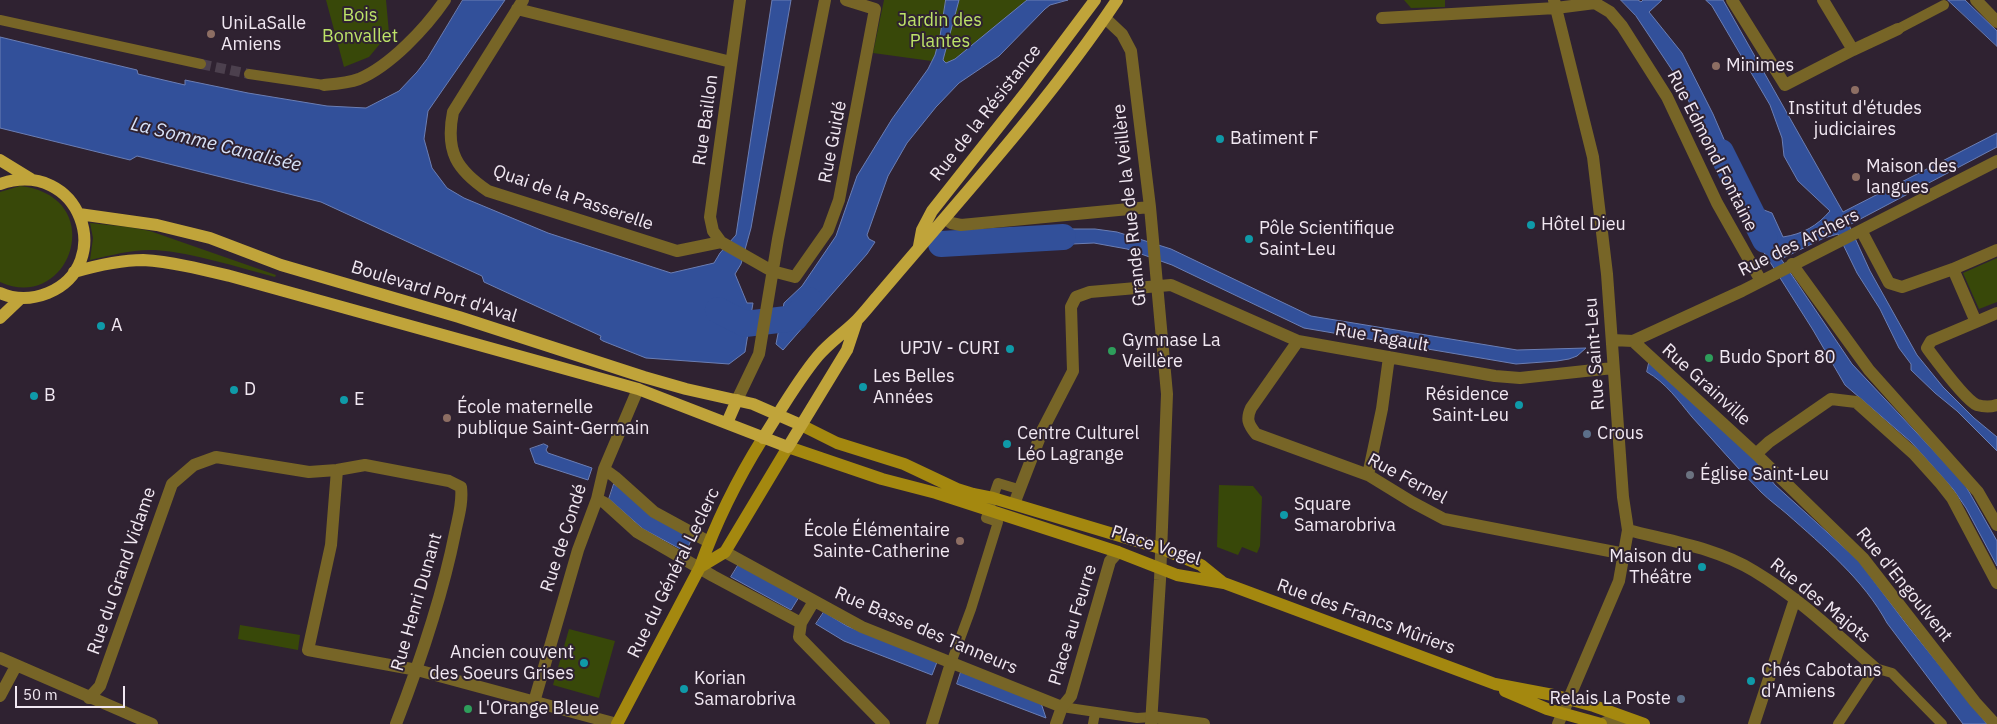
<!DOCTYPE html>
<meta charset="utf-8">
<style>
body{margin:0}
#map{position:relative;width:1997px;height:724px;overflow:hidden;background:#2f2231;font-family:"IBM Plex Sans",sans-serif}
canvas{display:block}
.scale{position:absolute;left:15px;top:686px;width:110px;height:22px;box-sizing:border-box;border:2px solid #f1e8f2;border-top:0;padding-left:6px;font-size:15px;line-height:18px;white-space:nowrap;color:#f1e8f2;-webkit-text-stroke:4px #2f2231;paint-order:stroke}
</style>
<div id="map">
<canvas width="1997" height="724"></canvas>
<div class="scale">50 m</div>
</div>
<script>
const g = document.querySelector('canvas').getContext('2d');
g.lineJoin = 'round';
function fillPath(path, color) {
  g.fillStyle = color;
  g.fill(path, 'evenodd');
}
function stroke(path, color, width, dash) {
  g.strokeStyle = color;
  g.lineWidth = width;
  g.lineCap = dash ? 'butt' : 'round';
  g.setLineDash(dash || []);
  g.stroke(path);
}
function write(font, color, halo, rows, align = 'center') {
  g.font = font + ' "IBM Plex Sans",sans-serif';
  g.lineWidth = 4;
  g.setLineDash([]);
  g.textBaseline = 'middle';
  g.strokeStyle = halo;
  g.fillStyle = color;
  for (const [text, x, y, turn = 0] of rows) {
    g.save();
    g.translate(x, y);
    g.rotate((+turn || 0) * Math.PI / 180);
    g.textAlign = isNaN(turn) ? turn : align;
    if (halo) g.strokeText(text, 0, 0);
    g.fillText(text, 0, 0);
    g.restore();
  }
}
fillPath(new Path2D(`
 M326 0H386L389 33 369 57 344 67Z
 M884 0H1027L955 59 946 63 873 53Z
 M1404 0H1445V7L1411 8Z
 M20 186C110 196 71 314 0 282V192Z
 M90 223 128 227 150 231 276 275 275 277C236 267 195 253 155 250 133 249 112 255 90 260L93 238Z
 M1997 258V302L1979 309 1963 273Z
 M1219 485 1253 486 1262 497 1260 546 1257 553 1242 547 1238 555 1217 547Z
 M240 625 300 635 298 650 238 639Z
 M569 629 615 641 599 698 553 685Z`), '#384809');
const water = new Path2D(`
 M463 0H505L428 111 424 139 432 168 447 188 464 198 548 233 671 273 714 263 720 253 736 235 772 0H791L751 228 741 264 735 274 747 303H753L745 352 729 364 646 358 603 341 600 339 601 336 484 282 482 276 321 202 137 156 130 160 0 128V37L137 70 138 74 185 85V80L248 93 327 106 366 108 399 91 417 72 427 59Z
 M946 0H959L943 60 946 63 955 59 1027 0H1068L1050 5 1045 9 999 56 959 83 936 107 907 143 888 176 867 235 869 239 875 242 867 254 783 350 776 344 784 303 802 286 836 236 857 176 892 119 928 69 935 55 940 36Z
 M1621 0H1638L1641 2 1643 0H1662L1649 12 1682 53 1713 114 1742 181 1728 188 1680 82 1636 16Z
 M1706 0H1723L1843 212 1997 133V147L1849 225 1870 271 1917 355 1943 387 1974 418 1997 437V451L1957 411 1935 393 1911 370V364L1899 348 1880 309 1857 273 1838 234 1824 238 1781 259 1852 364 1964 483 1997 541V566L1966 508 1953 489 1911 442 1845 385 1813 330 1739 213 1753 206 1772 213 1783 237C1803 234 1817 226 1830 211L1798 181 1784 156 1782 138 1770 105 1712 6Z
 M1948 0H1965L1997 31V46Z
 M1070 229H1095L1117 232 1171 249 1311 316 1517 350 1586 348 1577 356 1569 359 1557 361 1516 364 1304 328 1172 265 1127 249 1094 243 1028 246V233Z
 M1009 235 1010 247 938 251 943 239Z
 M1649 363 1756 461 1775 485 1859 561 1907 625 1987 724H1963L1887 623C1864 580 1823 546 1787 514 1779 507 1769 500 1761 492 1737 468 1715 442 1692 417 1678 400 1666 383 1647 372Z
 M544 444 548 446 546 450 548 453 592 468 588 480 535 463 530 449Z
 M614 484 692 538 686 552 643 529 609 499Z
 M739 564 799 597 791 610 731 577Z
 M824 612 847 626 937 662 932 675 844 641 816 624Z
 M961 672 1041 703 1046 718 957 684Z`);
fillPath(water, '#32509a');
stroke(water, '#6b7eb4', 1);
stroke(new Path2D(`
 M1721 152 1765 240
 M941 244 1063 237
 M718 310 745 324 795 318 809 300`), '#32509a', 26);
stroke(new Path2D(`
 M201 64 249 74`), '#4c404e', 10, [10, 5]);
stroke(new Path2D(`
 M0 20 201 64
 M1898 29 1944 5
 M249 74 324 85
 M951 663 971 609 998 522 986 518 998 483 1018 489
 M1062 707 1137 718 1152 717
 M1093 724 1095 713
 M1838 724 1875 668 1892 673 1942 724`), '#776527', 10);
stroke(new Path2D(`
 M523 0 453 112C445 152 457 170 488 191L677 251 721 242
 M740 0 710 217 713 231 721 242 772 271 795 277 828 230 839 200 875 9 846 0
 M1554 0 1593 157 1607 274 1623 497 1628 530 1619 581 1558 724
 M1732 0 1785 85 1853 50 1823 0
 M1976 0 1997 22
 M517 9 731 62
 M1105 18 1122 34 1131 51 1150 207 1167 394 1160 580 1151 724
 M1382 18 1556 8 1595 3 1610 12 1622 26 1667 97 1717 203 1761 281
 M1853 50 1898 29
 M324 85C335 84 348 83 359 79 390 66 426 28 445 0
 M945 218 951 223 961 225 1150 207
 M1862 232 1889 283 1902 287 1953 269 1997 250
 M1792 264 1869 370 1978 492 1997 525
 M1953 269 1976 322 1931 341 1927 348C1936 360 1965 400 1977 405 1984 407 1991 407 1997 405
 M1976 322 1997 313
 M1612 340 1633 341 1742 291 1997 161
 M1298 341 1251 408C1246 419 1248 424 1256 434L1368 475 1412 502 1444 519 1625 554
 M1633 341 1756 454 1863 558 1975 702 1995 724
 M737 400 759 354 778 239 825 0
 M1756 454 1769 442 1831 399 1856 402 1914 454 1941 484 1952 498 1997 583
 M604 469 615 477 654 512 709 542
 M337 470 331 545 308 650 417 670 617 724
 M1368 475 1382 409 1389 357
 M597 499 605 503 637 532 713 576 801 623
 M1014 504 1043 429 1073 371 1071 307 1076 297 1090 292 1171 285 1298 341 1495 376 1520 378 1613 368
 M1628 530C1670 541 1717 548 1754 571 1799 598 1836 634 1875 668
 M725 552 862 627 1062 707
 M814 601 801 623 799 637 884 724
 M0 658 152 724
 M0 696 16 666
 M89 698 100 686 172 484 194 465 216 457 309 472 337 470 365 465 449 481 461 487C463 503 458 518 455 533 442 598 420 662 396 724
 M534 702 578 550 597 499 604 469 638 389
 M1152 717 1204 724
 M932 724 951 663
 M1056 724 1062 707 1071 696 1110 561 1118 552
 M1602 724 1611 720 1626 724
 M1754 724 1795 599`), '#776527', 12);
stroke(new Path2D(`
 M801 425 837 443 904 464 957 489 973 494 993 498 1160 548 1201 565 1222 582
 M700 567 725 552 788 447 882 479 936 493 1118 552 1177 575 1224 583 1495 684 1553 695 1594 706 1644 724
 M1505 691 1547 709 1601 724
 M617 724 700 567C716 522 738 478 763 438`), '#a4880f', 12);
stroke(new Path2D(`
 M0 160 31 179
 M0 184C80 157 117 264 48 293 33 299 16 300 0 293
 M79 214 157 225 210 238 281 265 459 317 644 377 686 389 753 404 801 425
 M919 246 922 230 932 211 1026 92 1095 0
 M74 272C95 266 121 260 143 260 173 262 201 269 230 276L638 389 788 447 847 350 857 320
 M0 318 21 298
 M727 423 737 400
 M763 438C781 410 797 381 818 356 830 342 844 333 857 320 864 313 870 305 877 297 959 200 1046 106 1117 0`), '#c0a43a', 12);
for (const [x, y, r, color] of [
 [211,34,5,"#8d6e63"],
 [1716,66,5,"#8d6e63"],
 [1855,90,5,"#8d6e63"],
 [1220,139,5,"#0f9aa8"],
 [1856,177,5,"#8d6e63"],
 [1531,225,5,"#0f9aa8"],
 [1249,239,5,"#0f9aa8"],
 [101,326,5,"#0f9aa8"],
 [1010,349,5,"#0f9aa8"],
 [1112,351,5,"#2e9e5b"],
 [1709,358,5,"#2e9e5b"],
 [863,387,5,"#0f9aa8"],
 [234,390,5,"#0f9aa8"],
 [34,396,5,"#0f9aa8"],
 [344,400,5,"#0f9aa8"],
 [1519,405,5,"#0f9aa8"],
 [447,418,5,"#8d6e63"],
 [1587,434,5,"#5c6f8a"],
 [1007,444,5,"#0f9aa8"],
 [1690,475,5,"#6b7280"],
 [1284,515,5,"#0f9aa8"],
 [960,541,5,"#8d6e63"],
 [1702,567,5,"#0f9aa8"],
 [584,663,5,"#0f9aa8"],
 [1751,681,5,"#0f9aa8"],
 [684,689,5,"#0f9aa8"],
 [1681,699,5,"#5c6f8a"],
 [468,709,5,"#2e9e5b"]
]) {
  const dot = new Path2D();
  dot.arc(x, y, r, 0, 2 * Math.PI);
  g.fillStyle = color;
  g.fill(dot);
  stroke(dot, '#2f2231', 2);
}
write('18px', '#bde368', '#2f2231', [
 ["Bois",360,16],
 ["Bonvallet",360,37],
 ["Jardin des",940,21],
 ["Plantes",940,42]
]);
write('18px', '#f1e8f2', '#2f2231', [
 ["UniLaSalle",221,24],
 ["Amiens",221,45],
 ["Minimes",1726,66],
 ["Institut d'études",1855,109,"center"],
 ["judiciaires",1855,130,"center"],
 ["Batiment F",1230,139],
 ["Maison des",1866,167],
 ["langues",1866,188],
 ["Hôtel Dieu",1541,225],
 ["Pôle Scientifique",1259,229],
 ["Saint-Leu",1259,250],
 ["A",111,326],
 ["Gymnase La",1122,341],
 ["Veillère",1122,362],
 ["UPJV - CURI",1000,349,"right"],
 ["Budo Sport 80",1719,358],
 ["Les Belles",873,377],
 ["Années",873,398],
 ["D",244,390],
 ["Résidence",1509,395,"right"],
 ["Saint-Leu",1509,416,"right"],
 ["B",44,396],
 ["E",354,400],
 ["École maternelle",457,408],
 ["publique Saint-Germain",457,429],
 ["Centre Culturel",1017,434],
 ["Léo Lagrange",1017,455],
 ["Crous",1597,434],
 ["Église Saint-Leu",1700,475],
 ["Square",1294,505],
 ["Samarobriva",1294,526],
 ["École Élémentaire",950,531,"right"],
 ["Sainte-Catherine",950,552,"right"],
 ["Maison du",1692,557,"right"],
 ["Théâtre",1692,578,"right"],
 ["Ancien couvent",574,653,"right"],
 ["des Soeurs Grises",574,674,"right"],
 ["Chés Cabotans",1761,671],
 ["d'Amiens",1761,692],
 ["Korian",694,679],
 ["Samarobriva",694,700],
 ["Relais La Poste",1671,699,"right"],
 ["L'Orange Bleue",478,709]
], 'left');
write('18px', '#f1e8f2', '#2f2231', [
 ["Rue de la Résistance",986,113,-52],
 ["Rue Baillon",706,120,-82],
 ["Rue Guidé",833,142,-79],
 ["Rue Edmond Fontaine",1712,151,63],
 ["Quai de la Passerelle",573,198,19],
 ["Grande Rue de la Veillère",1130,205,-96],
 ["Rue des Archers",1799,243,-26],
 ["Boulevard Port d'Aval",434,292,17],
 ["Rue Tagault",1382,338,10],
 ["Rue Saint-Leu",1595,354,-94],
 ["Rue Grainville",1706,385,42],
 ["Rue Fernel",1407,479,28],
 ["Rue de Condé",564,538,-72],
 ["Place Vogel",1156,546,18],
 ["Rue du Grand Vidame",122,571,-71],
 ["Rue du Général Leclerc",674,573,-64],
 ["Rue d'Engoulvent",1904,585,51],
 ["Rue des Majots",1820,601,39],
 ["Rue Henri Dunant",417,602,-74],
 ["Rue des Francs Mûriers",1366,617,20],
 ["Place au Feurre",1073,625,-73],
 ["Rue Basse des Tanneurs",926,631,23]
]);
write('italic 19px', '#d8e2f8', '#2f2231', [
 ["La Somme Canalisée",216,145,14]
]);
</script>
